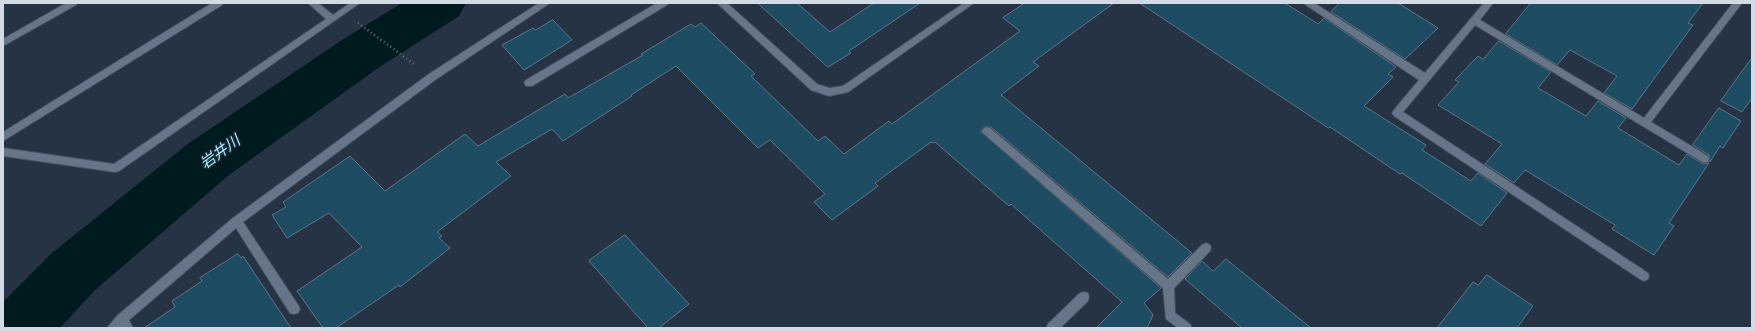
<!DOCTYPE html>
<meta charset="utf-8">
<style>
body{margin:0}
#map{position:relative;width:1755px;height:331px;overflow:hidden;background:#263344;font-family:"Exo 2",sans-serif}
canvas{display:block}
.frame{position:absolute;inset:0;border:4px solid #d2dae5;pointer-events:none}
</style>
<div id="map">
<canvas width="1755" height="331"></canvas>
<div class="frame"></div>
</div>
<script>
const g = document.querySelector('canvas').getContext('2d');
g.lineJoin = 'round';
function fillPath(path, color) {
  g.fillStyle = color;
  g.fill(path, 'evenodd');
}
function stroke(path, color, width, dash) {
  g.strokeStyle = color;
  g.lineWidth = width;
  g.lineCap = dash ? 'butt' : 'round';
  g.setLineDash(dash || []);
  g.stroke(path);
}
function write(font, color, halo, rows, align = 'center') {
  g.font = font + ' "Exo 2","Noto Sans JP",sans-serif';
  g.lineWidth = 3;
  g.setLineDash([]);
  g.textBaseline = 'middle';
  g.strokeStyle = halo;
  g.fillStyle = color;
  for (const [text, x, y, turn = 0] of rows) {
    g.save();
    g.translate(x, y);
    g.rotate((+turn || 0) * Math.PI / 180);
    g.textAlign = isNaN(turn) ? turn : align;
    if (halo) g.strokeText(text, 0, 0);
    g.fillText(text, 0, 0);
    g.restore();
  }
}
fillPath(new Path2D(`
 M402 3H466L459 16 378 68 229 175 94 291 60 328H3V302L52 253 189 143 342 40Z`), '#001b1f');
const building = new Path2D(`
 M758 3H797L830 32 874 3H920L849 51 851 53 828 67Z
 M1025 3H1114L1033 62 1039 66 1001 95 1192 253 1168 277 991 127H984L981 132 1161 288 1144 303 1153 315 1147 328H1096L1122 302 1011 204 1009 206 935 142 933 143 931 142 875 183 878 186 832 220 814 202 825 194 770 140 758 148 676 66 631 95 632 96 563 141 552 129 496 162 511 176 437 232 442 236 439 238 450 248 400 287 399 285 336 328H323L297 291 362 247 329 213 287 238 272 215 286 207 283 202 350 156 385 191 465 134 478 146 565 94 568 98 643 55 641 54 691 24 695 27 701 23 755 74 751 76 818 141 825 136 844 154 889 121 892 124 1020 31 1003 18Z
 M1140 3H1285L1318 24 1324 18 1396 67 1388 74 1393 77 1364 106 1426 145 1422 150 1471 181 1478 173 1507 193 1481 226 1402 173 1400 174 1330 127 1329 128Z
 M1340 3H1398L1438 28 1405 59 1331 12Z
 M1531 3H1703L1688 23 1693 25 1632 109 1604 93 1617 76 1570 50 1557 65 1506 34Z
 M553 20 572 40 524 70 502 45 533 28 535 30Z
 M1499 41 1551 72 1538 88 1586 116 1598 101 1626 118 1618 128 1679 165 1687 154 1703 164 1709 163 1669 223 1674 226 1654 255 1612 229 1615 225 1525 170 1514 183 1485 164 1502 144 1438 105 1459 82 1455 80 1478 56 1483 59Z
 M1752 58V98L1742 112 1721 101Z
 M1719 108 1741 121 1723 148 1720 146 1710 162 1709 155 1693 145Z
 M625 235 689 304 659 328H648L589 261Z
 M238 254 241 258 243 256 291 328H144L175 307 172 301 202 281 200 278Z
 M1226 259 1311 328H1242L1185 279 1202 261 1213 271Z
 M1487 275 1533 306 1517 328H1437L1473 282 1478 285Z`);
fillPath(building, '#1d4c63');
stroke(building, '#5d7583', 1);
const service = new Path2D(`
 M66 3H77L76 5 3 46V39Z
 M212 3H223L222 5 3 141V132Z
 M308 3H318L333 15 350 3H360L119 171 115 172 3 156V148L114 164 326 19Z`);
const minor = new Path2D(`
 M539 3H550L435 80 243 222 298 305 300 309 298 313 294 314 290 313 236 228 129 320 133 328H107L118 315 233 218 429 74Z
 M657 3H668L667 5 532 86H526L524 83 526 80Z
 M717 3H727L817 84 829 88 843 86 964 3H974L848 92 829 96 811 90Z
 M1303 3H1314L1425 73 1484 3H1493L1480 20 1644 118 1733 3H1742L1651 122 1708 156 1709 159 1708 162 1704 163 1475 25 1403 112 1648 273 1649 276 1648 279 1644 281 1640 279 1394 116 1392 113 1394 110 1419 80Z
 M987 127 990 128 1168 279 1202 245 1206 243 1210 245 1211 248 1210 251 1174 288 1175 313 1190 324 1192 328H1178L1166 319 1163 288 984 134 982 131 984 128Z
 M1084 292 1088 293 1089 297 1088 301 1060 328H1046L1048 324 1080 293Z`);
stroke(service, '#46505e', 2);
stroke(minor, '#46505e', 2);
stroke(new Path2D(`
 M358 23 414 64`), '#636e7d', 2.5, [1, 3]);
fillPath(service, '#677589');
fillPath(minor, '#677589');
write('italic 15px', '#a4eef9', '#1d293a', [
 ["岩井川",220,152,-36]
]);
</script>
